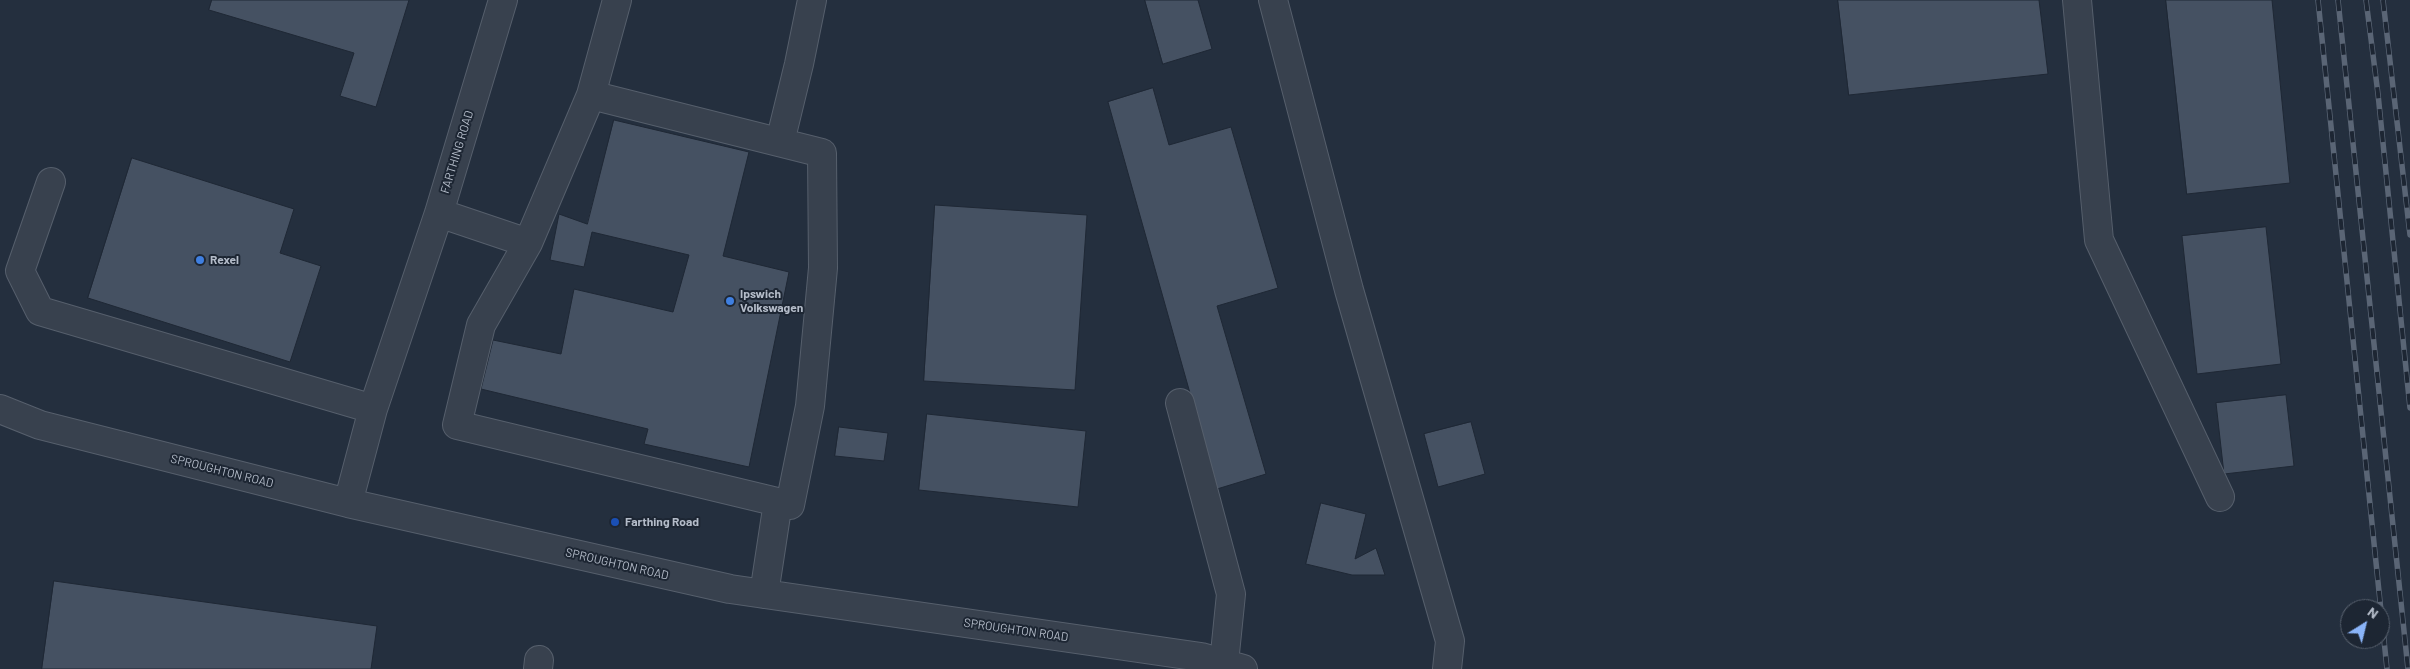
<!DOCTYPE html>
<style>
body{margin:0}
#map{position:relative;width:2410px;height:669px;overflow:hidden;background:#242f3e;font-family:Barlow,sans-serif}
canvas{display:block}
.north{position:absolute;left:2340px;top:599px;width:50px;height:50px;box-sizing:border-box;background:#1d2633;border:1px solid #59626f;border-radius:50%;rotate:36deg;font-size:14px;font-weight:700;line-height:20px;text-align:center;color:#b4bcc9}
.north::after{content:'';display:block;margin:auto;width:18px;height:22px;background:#8ab4f8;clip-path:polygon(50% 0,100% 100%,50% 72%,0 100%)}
</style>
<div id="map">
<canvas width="2410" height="669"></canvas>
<div class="north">N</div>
</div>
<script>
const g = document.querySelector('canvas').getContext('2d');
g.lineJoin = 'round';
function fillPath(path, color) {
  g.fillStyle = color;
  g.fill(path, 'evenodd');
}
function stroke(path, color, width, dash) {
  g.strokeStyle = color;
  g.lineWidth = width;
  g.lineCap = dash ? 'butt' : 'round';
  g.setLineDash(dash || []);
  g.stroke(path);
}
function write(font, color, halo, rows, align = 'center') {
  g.font = font + ' Barlow,sans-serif';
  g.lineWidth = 4;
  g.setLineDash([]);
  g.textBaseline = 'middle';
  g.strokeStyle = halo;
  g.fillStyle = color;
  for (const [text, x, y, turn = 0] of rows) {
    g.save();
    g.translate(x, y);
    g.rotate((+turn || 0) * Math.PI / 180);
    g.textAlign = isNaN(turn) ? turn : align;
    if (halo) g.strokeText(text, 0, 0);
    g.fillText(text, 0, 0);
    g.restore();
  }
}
const building = new Path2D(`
 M212 0H409L376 107 340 96 354 53 209 10Z
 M1145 0H1198L1212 49 1163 64Z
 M1838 0H2039L2048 74 1849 95Z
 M2166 0H2272L2290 183 2187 194Z
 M1153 88 1169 145 1231 127 1278 288 1217 306 1266 474 1217 489 1108 102Z
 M614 120 749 152 723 256 789 272 749 467 644 444 648 429 481 389 493 340 561 354 574 289 673 312 689 255 592 232 584 267 550 260 559 214 587 224Z
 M132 158 294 209 280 253 321 266 290 362 88 298Z
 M935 205 1087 215 1075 390 924 381Z
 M2266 227 2281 364 2197 374 2182 236Z
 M2286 395 2294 466 2224 474 2216 403Z
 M927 414 1086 431 1078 507 919 490Z
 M1471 422 1485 474 1438 487 1424 434Z
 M839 427 888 433 884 461 835 456Z
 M1321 503 1366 514 1355 559 1376 548 1385 575H1352L1306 564Z
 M54 581 377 626 371 669H42Z`);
fillPath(building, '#455162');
stroke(building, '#1f2835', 1);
const minor = new Path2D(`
 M1273 0 1349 290 1450 641 1447 669
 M2077 0 2099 240 2220 497
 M780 142 799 64 812 0
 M51 182 20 271 40 311 373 409
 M439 213 528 243 591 95 617 0
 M528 243 481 325 457 425 790 505 810 406 823 268 822 153 591 95
 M1180 403 1231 594 1224 663
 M0 409 40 425 348 503 730 589 1201 657 1243 669
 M348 503 373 409 439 213 503 0
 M764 594 778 502
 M538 669 539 660`);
stroke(minor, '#565f6c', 30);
stroke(minor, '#38414e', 28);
const rail = new Path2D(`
 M2318 0 2387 669
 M2338 0 2408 669
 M2366 0 2378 94 2410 408
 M2383 0 2410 235`);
stroke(rail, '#5a6575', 5.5);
stroke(rail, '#1d2633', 4, [11]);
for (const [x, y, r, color] of [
 [200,260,5,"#3f7fe0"],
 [730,301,5,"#3f7fe0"],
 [615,522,5,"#1a4fb4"]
]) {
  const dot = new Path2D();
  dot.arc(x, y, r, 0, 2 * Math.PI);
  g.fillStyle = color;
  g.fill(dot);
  stroke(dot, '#1d2633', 2);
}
write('12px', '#b4bcc9', '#1d2633', [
 ["FARTHING ROAD",457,152,-73],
 ["SPROUGHTON ROAD",222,471,14],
 ["SPROUGHTON ROAD",617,564,13],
 ["SPROUGHTON ROAD",1016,630,8]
]);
write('bold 12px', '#b4bcc9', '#1d2633', [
 ["Rexel",210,260],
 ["Ipswich",740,294],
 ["Volkswagen",740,308],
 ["Farthing Road",625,522]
], 'left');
</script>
